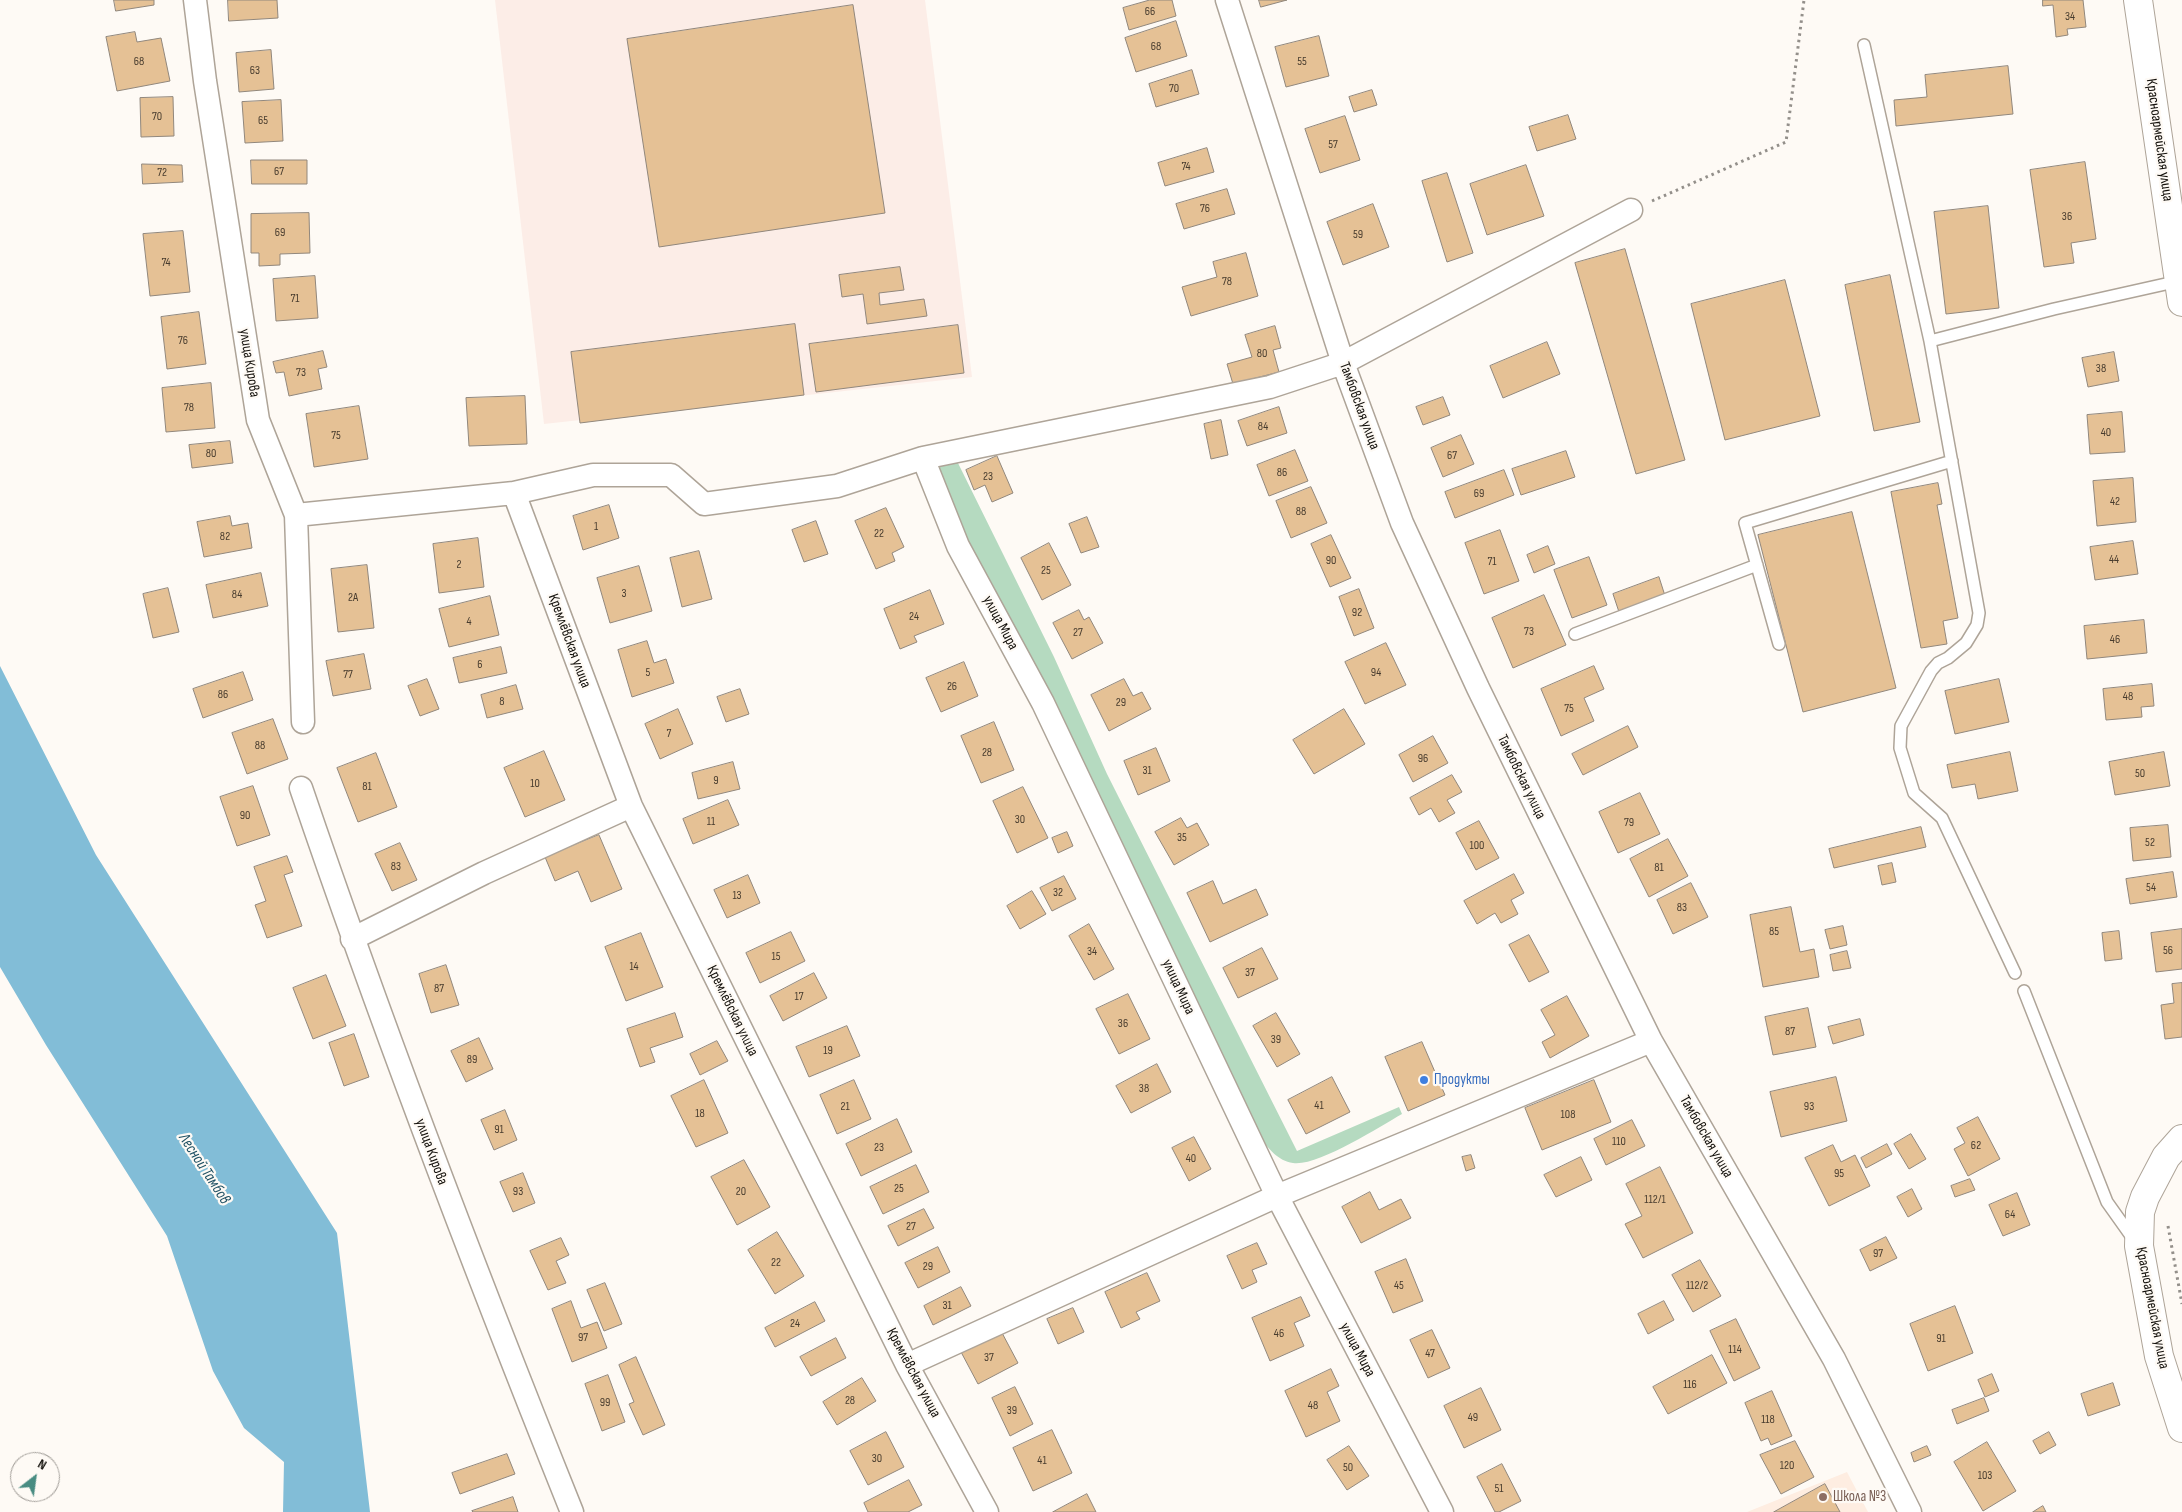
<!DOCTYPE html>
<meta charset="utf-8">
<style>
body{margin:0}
#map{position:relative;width:2182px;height:1512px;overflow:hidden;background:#fefaf5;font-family:"Sofia Sans Condensed",sans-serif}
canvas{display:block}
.north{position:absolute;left:10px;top:1452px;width:50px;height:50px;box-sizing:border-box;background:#fefaf5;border:1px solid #a09c97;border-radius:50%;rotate:30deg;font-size:14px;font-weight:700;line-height:20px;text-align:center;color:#13100b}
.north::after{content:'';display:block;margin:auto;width:18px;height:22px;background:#488c82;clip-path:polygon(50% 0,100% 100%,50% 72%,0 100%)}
</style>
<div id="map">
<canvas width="2182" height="1512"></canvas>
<div class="north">N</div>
</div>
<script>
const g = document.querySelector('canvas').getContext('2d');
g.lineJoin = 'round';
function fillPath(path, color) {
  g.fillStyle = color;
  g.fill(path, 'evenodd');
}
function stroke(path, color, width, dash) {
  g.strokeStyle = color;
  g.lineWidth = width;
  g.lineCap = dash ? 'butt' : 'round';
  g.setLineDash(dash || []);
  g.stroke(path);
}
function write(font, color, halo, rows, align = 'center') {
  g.font = font + ' "Sofia Sans Condensed",sans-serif';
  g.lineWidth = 4.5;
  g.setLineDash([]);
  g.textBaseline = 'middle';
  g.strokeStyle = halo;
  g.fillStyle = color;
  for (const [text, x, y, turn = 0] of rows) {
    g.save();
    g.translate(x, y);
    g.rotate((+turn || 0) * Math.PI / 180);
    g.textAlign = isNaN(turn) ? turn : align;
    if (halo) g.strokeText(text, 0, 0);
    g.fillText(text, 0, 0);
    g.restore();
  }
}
fillPath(new Path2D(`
 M495 0H925L972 377 544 424Z`), '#fcede7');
fillPath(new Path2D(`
 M1847 1472 1868 1512H1747Z`), '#feede1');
fillPath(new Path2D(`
 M955 457 1054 657 1107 774 1297 1151 1399 1107 1402 1114C1379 1127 1317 1167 1293 1163 1278 1161 1268 1148 1260 1137L940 490 939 467 941 462Z`), '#b5dac0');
fillPath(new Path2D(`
 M0 666 96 855 337 1233 370 1512H283L284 1462 244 1428 213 1371 167 1236 46 1045 0 967Z`), '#82bdd7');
const building = new Path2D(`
 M114 0H154V5L116 11Z
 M228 0H277L278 18 229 21Z
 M1150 0H1172L1176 16 1129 30 1123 8Z
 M1259 0H1287L1261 7Z
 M2043 0H2083L2086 27 2067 29 2068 35 2056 37 2053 5 2043 6Z
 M853 5 885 213 659 247 627 39Z
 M1176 21 1187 56 1136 72 1125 38Z
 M135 32 137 42 161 38 170 81 117 91 106 37Z
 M1319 36 1329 76 1286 87 1275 47Z
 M271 50 274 89 239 92 236 53Z
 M2008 66 2013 114 1896 126 1894 100 1927 97 1925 75Z
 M1192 70 1199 94 1156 107 1149 84Z
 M1372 90 1377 105 1354 112 1349 97Z
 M173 97 174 136 141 137 140 98Z
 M281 100 283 141 245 143 242 102Z
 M1568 115 1576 139 1537 151 1529 127Z
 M1345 116 1360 160 1320 173 1305 129Z
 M1207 148 1214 172 1165 186 1158 163Z
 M251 160H307V184H252Z
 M2085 162 2096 239 2071 243 2074 263 2044 267 2030 170Z
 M142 164 182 165 183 182 143 184Z
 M1526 165 1544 216 1487 235 1470 184Z
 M1447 173 1473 253 1447 262 1422 181Z
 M1227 189 1235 214 1184 229 1176 204Z
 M1373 204 1389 247 1343 265 1327 222Z
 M1988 206 1999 308 1946 314 1934 212Z
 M309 213 310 253 280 254V265L259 266V253H251V214Z
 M183 231 190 292 150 296 143 234Z
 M1625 249 1685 460 1636 474 1575 263Z
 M1246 253 1258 296 1191 316 1182 287 1217 277 1213 262Z
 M900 267 904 290 879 293 880 305 924 299 927 316 867 324 863 294 842 297 839 275Z
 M1890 275 1920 422 1874 431 1845 285Z
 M315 276 318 318 276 321 273 279Z
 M1785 280 1820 416 1725 440 1691 304Z
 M199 312 206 364 167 369 161 317Z
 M795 324 804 395 580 423 571 352Z
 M958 325 964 373 816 392 809 344Z
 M1275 326 1281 348 1273 350 1279 372 1233 384 1227 364 1252 357 1245 335Z
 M1547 342 1560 374 1503 398 1490 366Z
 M323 351 327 367 318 369 322 389 289 396 284 372 276 373 273 362Z
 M2114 352 2119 381 2088 387 2082 358Z
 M211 383 215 428 166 432 162 388Z
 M525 396 527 444 469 446 466 398Z
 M1443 397 1450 415 1423 425 1416 407Z
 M359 406 368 459 314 467 306 414Z
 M1279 407 1287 433 1247 446 1238 421Z
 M2122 412 2125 452 2090 454 2087 415Z
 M1221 420 1228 455 1211 459 1204 424Z
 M1461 435 1474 464 1443 477 1431 448Z
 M230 441 233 463 192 468 189 445Z
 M1295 450 1308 481 1269 496 1257 465Z
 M1566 451 1575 477 1521 495 1512 469Z
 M997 456 1013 493 992 502 985 485 974 490 966 470Z
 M1504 470 1514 495 1455 518 1445 492Z
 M2133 478 2136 522 2097 526 2093 481Z
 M1938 483 1942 504 1937 505 1958 618 1943 621 1947 644 1921 648 1891 492Z
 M1311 487 1327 523 1291 538 1276 501Z
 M609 505 619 538 583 550 573 516Z
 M886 508 904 547 892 553 895 561 876 569 855 521Z
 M1852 512 1896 688 1803 712 1758 535Z
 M230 516 232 526 248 523 252 548 204 557 197 522Z
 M1087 517 1099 547 1081 553 1069 524Z
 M816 521 828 554 804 562 792 530Z
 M1500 530 1519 581 1484 594 1465 543Z
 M1331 535 1351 578 1330 587 1311 544Z
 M478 538 484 587 439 593 433 544Z
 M2133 541 2138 574 2095 580 2090 547Z
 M1049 543 1071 585 1042 600 1021 558Z
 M1548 546 1555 564 1534 573 1527 555Z
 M699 551 712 599 682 607 670 558Z
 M1589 557 1607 605 1572 618 1554 570Z
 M367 565 374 628 338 632 331 569Z
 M639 566 652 611 610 623 597 578Z
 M261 573 268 606 213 618 206 585Z
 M1659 577 1667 602 1621 618 1613 594Z
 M168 588 179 632 153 638 143 594Z
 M1359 589 1374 628 1354 636 1339 597Z
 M930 590 944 624 914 636 917 642 900 649 884 609Z
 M1544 595 1566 645 1513 668 1492 618Z
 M490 596 499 635 449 647 439 609Z
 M1079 610 1084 620 1089 617 1103 643 1072 659 1053 623Z
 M2144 620 2147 653 2087 659 2084 626Z
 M647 641 654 663 666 659 674 683 632 697 618 650Z
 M1386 643 1406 685 1365 704 1345 662Z
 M501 647 507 673 459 683 453 658Z
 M364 654 371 689 333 696 326 661Z
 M964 662 978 696 941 712 926 678Z
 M1594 666 1604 689 1584 698 1594 721 1561 736 1541 689Z
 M243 672 253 700 203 718 193 689Z
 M427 679 439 709 420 716 408 686Z
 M1124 679 1133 696 1142 692 1151 709 1109 731 1091 695Z
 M1999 679 2009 722 1955 734 1945 691Z
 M2152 684 2154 706 2141 707 2142 717 2106 720 2103 689Z
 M516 685 523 709 487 718 481 695Z
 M740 689 749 714 726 722 717 697Z
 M678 709 693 744 660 759 645 724Z
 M1344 709 1365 744 1314 774 1293 740Z
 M273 719 288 759 247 774 232 733Z
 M994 722 1014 770 981 783 961 736Z
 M1628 726 1638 747 1583 775 1572 754Z
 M1433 736 1448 763 1413 782 1399 755Z
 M1156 748 1170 781 1138 795 1124 761Z
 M544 751 565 800 525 817 504 768Z
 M2010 752 2018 791 1978 799 1975 784 1952 788 1947 765Z
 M2164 752 2170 786 2115 795 2109 762Z
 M376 753 397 807 358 822 337 768Z
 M733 762 740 789 698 799 692 773Z
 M1452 775 1462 792 1447 800 1455 813 1439 822 1431 808 1419 815 1410 798Z
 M253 786 270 835 237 846 220 797Z
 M1023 787 1048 838 1017 853 993 801Z
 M1640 793 1660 834 1618 853 1599 812Z
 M728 800 739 825 693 844 683 819Z
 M1181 818 1187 828 1197 823 1209 845 1174 865 1155 832Z
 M1479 821 1499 858 1476 870 1456 833Z
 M2168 825 2171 857 2133 861 2130 828Z
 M1921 827 1926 847 1834 868 1829 849Z
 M1067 832 1073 846 1058 853 1052 838Z
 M599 835 622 889 591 902 578 871 555 881 545 857Z
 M1668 839 1688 876 1649 897 1630 859Z
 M400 843 417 880 392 891 375 854Z
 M287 856 293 872 284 875 302 926 267 938 255 905 266 901 254 867Z
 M1892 863 1896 882 1882 885 1878 866Z
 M2173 872 2177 897 2130 904 2126 879Z
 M1514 874 1524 893 1511 900 1518 914 1501 923 1495 913 1477 924 1464 901Z
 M748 875 760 903 727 918 714 890Z
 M1064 876 1076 899 1052 911 1040 888Z
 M1213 881 1223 904 1256 889 1268 915 1210 942 1187 893Z
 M1691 883 1708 917 1673 934 1657 900Z
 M1032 891 1046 914 1020 929 1007 906Z
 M1791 907 1800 952 1814 949 1819 977 1763 987 1750 915Z
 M1089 924 1114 969 1094 980 1069 936Z
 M1843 926 1847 945 1830 949 1825 930Z
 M2182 929V969L2156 972 2151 933Z
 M2119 931 2122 959 2105 961 2102 933Z
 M791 932 805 961 760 983 746 953Z
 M641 933 663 987 626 1001 605 947Z
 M1529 935 1549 972 1529 982 1509 945Z
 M1262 948 1278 979 1238 998 1223 968Z
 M1847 951 1851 968 1833 971 1830 955Z
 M446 965 459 1005 431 1013 419 974Z
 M814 973 827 998 783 1021 770 996Z
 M326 975 346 1026 313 1039 293 988Z
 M2182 983V1037L2165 1039 2161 1005 2174 1003 2172 984Z
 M1128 994 1150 1039 1119 1054 1096 1009Z
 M1567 996 1589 1036 1550 1058 1542 1042 1555 1035 1541 1010Z
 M1808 1008 1816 1047 1773 1055 1765 1017Z
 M675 1013 683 1037 650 1048 655 1062 640 1067 627 1029Z
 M1276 1013 1300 1054 1277 1067 1253 1026Z
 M1860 1019 1864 1035 1833 1044 1828 1027Z
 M847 1026 860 1056 809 1077 796 1047Z
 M354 1034 369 1077 344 1086 329 1043Z
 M479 1038 493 1069 466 1082 451 1051Z
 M717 1041 728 1061 700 1075 690 1054Z
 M1422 1042 1445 1095 1408 1111 1385 1057Z
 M1157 1064 1171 1092 1131 1113 1116 1086Z
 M1332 1077 1350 1112 1306 1134 1288 1100Z
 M1836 1077 1847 1121 1781 1137 1770 1092Z
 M704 1080 728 1133 696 1147 671 1096Z
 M854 1080 871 1119 837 1134 820 1095Z
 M1594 1080 1611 1122 1542 1150 1525 1108Z
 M505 1110 517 1140 494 1150 481 1120Z
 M1978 1117 2000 1159 1968 1176 1954 1149 1965 1143 1957 1128Z
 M897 1119 912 1152 861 1176 846 1144Z
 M1632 1120 1645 1146 1606 1165 1594 1139Z
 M1911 1134 1926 1159 1909 1169 1894 1144Z
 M1194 1137 1211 1169 1189 1181 1172 1148Z
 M1887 1144 1892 1154 1866 1168 1861 1158Z
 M1833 1145 1841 1162 1855 1155 1870 1186 1829 1206 1805 1158Z
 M1471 1155 1475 1168 1466 1171 1462 1157Z
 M1581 1157 1592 1180 1556 1197 1544 1175Z
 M744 1160 770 1207 737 1225 711 1177Z
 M916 1165 929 1192 883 1214 870 1187Z
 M1660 1167 1693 1233 1643 1258 1625 1224 1642 1216 1626 1184Z
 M523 1173 535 1203 513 1212 500 1182Z
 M1970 1179 1975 1190 1955 1197 1951 1186Z
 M1912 1189 1922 1209 1908 1217 1897 1197Z
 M1370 1192 1379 1210 1401 1199 1411 1218 1361 1243 1342 1207Z
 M2017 1193 2030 1225 2003 1236 1989 1205Z
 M924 1209 934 1228 898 1246 888 1226Z
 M777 1232 804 1276 775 1294 748 1250Z
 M1886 1237 1897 1258 1870 1271 1860 1250Z
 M561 1238 569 1255 556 1261 566 1283 548 1290 530 1251Z
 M1257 1243 1267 1264 1252 1270 1257 1282 1242 1289 1227 1256Z
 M938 1247 950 1272 918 1288 905 1263Z
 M1406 1259 1423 1301 1393 1313 1375 1272Z
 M1700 1260 1721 1296 1693 1312 1672 1275Z
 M1147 1273 1160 1301 1136 1312 1140 1319 1121 1328 1105 1292Z
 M605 1283 622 1324 604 1331 587 1290Z
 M961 1287 971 1306 933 1325 924 1306Z
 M1301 1297 1310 1316 1294 1323 1304 1346 1270 1361 1252 1318Z
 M571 1301 581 1328 597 1322 607 1348 572 1362 552 1309Z
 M1664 1301 1674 1320 1648 1334 1638 1314Z
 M815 1302 825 1321 775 1347 765 1328Z
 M1955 1306 1973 1353 1928 1371 1910 1324Z
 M1073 1308 1084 1332 1058 1344 1047 1319Z
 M1736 1319 1760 1368 1734 1381 1710 1331Z
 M1432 1330 1450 1368 1428 1378 1410 1340Z
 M1001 1331 1018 1363 978 1384 961 1352Z
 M836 1338 846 1358 811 1376 800 1357Z
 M1712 1355 1727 1383 1668 1414 1653 1387Z
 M636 1357 665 1425 643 1435 629 1404 634 1402 619 1365Z
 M1331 1369 1339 1386 1327 1392 1340 1421 1306 1437 1285 1391Z
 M1992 1374 1999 1391 1985 1397 1978 1380Z
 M608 1375 625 1422 602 1431 585 1384Z
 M862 1378 876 1401 837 1425 823 1402Z
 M2113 1383 2120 1405 2088 1416 2081 1394Z
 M1015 1387 1033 1424 1010 1436 992 1398Z
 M1481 1388 1501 1430 1464 1448 1444 1406Z
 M1772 1391 1792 1436 1771 1445 1768 1438 1761 1441 1745 1403Z
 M1984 1398 1989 1411 1957 1424 1952 1410Z
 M1052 1430 1072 1473 1033 1491 1013 1448Z
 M886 1432 904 1467 868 1485 850 1451Z
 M2049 1432 2056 1445 2040 1454 2033 1441Z
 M1795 1441 1814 1477 1781 1494 1760 1455Z
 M1987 1442 2016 1491 1983 1511 1954 1462Z
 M1349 1446 1369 1476 1347 1490 1327 1460Z
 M1927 1446 1931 1455 1914 1462 1911 1453Z
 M507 1454 515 1474 460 1494 452 1473Z
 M1502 1464 1521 1501 1499 1512H1495L1477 1477Z
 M909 1480 922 1505 908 1512H868L864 1503Z
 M1825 1484 1840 1512H1774Z
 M1087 1494 1096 1512H1053Z
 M513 1497 518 1512H473L472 1511Z
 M2043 1506 2046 1512H2033Z`);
fillPath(building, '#e5c195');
stroke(building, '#91877c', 1);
const lane = new Path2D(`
 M1864 45 1930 341 1979 613 1977 625 1966 643 1948 658 1938 663 1931 671 1901 726 1900 748 1914 793 1942 818 2015 973
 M1930 341 2054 309 2179 281
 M1575 634 1757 565
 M1779 644 1745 523 1952 461
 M2024 991 2107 1202 2134 1240`);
const street = new Path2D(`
 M195 0 205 81 258 420 296 515 303 722
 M1227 0 1343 363 1402 523 1478 688 1651 1041 1834 1359 1910 1512
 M923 458 958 546 1043 703 1277 1196 1442 1512
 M514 493 631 806 907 1365 987 1512
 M296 515 514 493 593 475H671L704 504 837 486 923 458 1270 387 1343 363 1631 210
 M301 788C384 1032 476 1273 572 1512
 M352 939 484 873 631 806
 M907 1365 1277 1196 1651 1041`);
const secondary = new Path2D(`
 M2138 0 2182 302
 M2182 1139 2166 1157 2145 1197 2140 1212 2139 1246 2159 1356 2182 1428`);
stroke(lane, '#aea498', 14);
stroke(street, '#aea498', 25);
stroke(secondary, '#aea498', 30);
stroke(new Path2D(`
 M1652 201 1786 142 1804 0
 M2168 1226 2182 1304`), '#938f8a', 3, [2.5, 4]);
stroke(lane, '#fff', 11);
stroke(street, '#fff', 22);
stroke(secondary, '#fff', 28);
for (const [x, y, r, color] of [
 [1424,1080,5,"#3f7fe0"],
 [1823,1497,5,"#8d6e63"]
]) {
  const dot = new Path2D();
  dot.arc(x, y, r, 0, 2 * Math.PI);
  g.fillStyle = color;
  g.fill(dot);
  stroke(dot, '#fefaf5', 2);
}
write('12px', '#483c2e', null, [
 ["66",1150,12],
 ["34",2070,17],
 ["68",1156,47],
 ["68",139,62],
 ["55",1302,62],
 ["63",255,71],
 ["70",1174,89],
 ["70",157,117],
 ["65",263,121],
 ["57",1333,145],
 ["74",1186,167],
 ["67",279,172],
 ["72",162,173],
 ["76",1205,209],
 ["36",2067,217],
 ["69",280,233],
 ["59",1358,235],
 ["74",166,263],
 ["78",1227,282],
 ["71",295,299],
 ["76",183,341],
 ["80",1262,354],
 ["38",2101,369],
 ["73",301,373],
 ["78",189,408],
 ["84",1263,427],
 ["40",2106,433],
 ["75",336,436],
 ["80",211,454],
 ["67",1452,456],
 ["86",1282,473],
 ["23",988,477],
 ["69",1479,494],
 ["42",2115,502],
 ["88",1301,512],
 ["1",596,527],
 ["22",879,534],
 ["82",225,537],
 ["44",2114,560],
 ["90",1331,561],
 ["71",1492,562],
 ["2",459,565],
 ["25",1046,571],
 ["3",624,594],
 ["84",237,595],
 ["2А",353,598],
 ["92",1357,613],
 ["24",914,617],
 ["4",469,622],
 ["73",1529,632],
 ["27",1078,633],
 ["46",2115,640],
 ["6",480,665],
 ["5",648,673],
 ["94",1376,673],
 ["77",348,675],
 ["26",952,687],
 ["86",223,695],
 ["48",2128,697],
 ["8",502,702],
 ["29",1121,703],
 ["75",1569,709],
 ["7",669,734],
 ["88",260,746],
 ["28",987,753],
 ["96",1423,759],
 ["31",1147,771],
 ["50",2140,774],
 ["9",716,781],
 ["10",535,784],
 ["81",367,787],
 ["90",245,816],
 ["30",1020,820],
 ["11",711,822],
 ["79",1629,823],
 ["35",1182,838],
 ["52",2150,843],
 ["100",1477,846],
 ["83",396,867],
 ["81",1659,868],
 ["54",2151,888],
 ["32",1058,893],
 ["13",737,896],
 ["83",1682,908],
 ["85",1774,932],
 ["56",2168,951],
 ["34",1092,952],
 ["15",776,957],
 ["14",634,967],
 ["37",1250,973],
 ["87",439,989],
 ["17",799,997],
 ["36",1123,1024],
 ["87",1790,1032],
 ["39",1276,1040],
 ["19",828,1051],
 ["89",472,1060],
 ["38",1144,1089],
 ["41",1319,1106],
 ["21",845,1107],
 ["93",1809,1107],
 ["18",700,1114],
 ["108",1568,1115],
 ["91",499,1130],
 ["110",1619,1142],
 ["62",1976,1146],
 ["23",879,1148],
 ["40",1191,1159],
 ["95",1839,1174],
 ["25",899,1189],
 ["93",518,1192],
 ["20",741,1192],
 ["112/1",1655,1200],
 ["64",2010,1215],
 ["27",911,1227],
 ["97",1878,1254],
 ["22",776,1263],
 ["29",928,1267],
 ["45",1399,1286],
 ["112/2",1697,1286],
 ["31",947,1306],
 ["24",795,1324],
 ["46",1279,1334],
 ["97",583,1338],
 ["91",1941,1339],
 ["114",1735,1350],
 ["47",1430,1354],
 ["37",989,1358],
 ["116",1690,1385],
 ["28",850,1401],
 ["99",605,1403],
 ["48",1313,1406],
 ["39",1012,1411],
 ["49",1473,1418],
 ["118",1768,1420],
 ["30",877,1459],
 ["41",1042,1461],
 ["120",1787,1466],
 ["50",1348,1468],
 ["103",1985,1476],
 ["51",1499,1489]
]);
write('15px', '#13100b', '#fefaf5', [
 ["Красноармейская улица",2159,140,82],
 ["улица Кирова",249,363,81],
 ["Тамбовская улица",1359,406,70],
 ["улица Мира",1000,623,62],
 ["Кремлёвская улица",569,641,70],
 ["Тамбовская улица",1521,777,64],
 ["улица Мира",1178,987,65],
 ["Кремлёвская улица",732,1011,64],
 ["Тамбовская улица",1706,1137,60],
 ["улица Кирова",431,1152,70],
 ["Красноармейская улица",2152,1308,79],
 ["улица Мира",1357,1350,62],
 ["Кремлёвская улица",913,1373,62]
]);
write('15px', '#366cbe', '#fefaf5', [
 ["Продукты",1434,1080]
], 'left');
write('15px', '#785e54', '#fefaf5', [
 ["Школа №3",1833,1497]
], 'left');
write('italic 16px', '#1f5063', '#fefaf5', [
 ["Лесной Тамбов",204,1169,57]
]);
</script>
